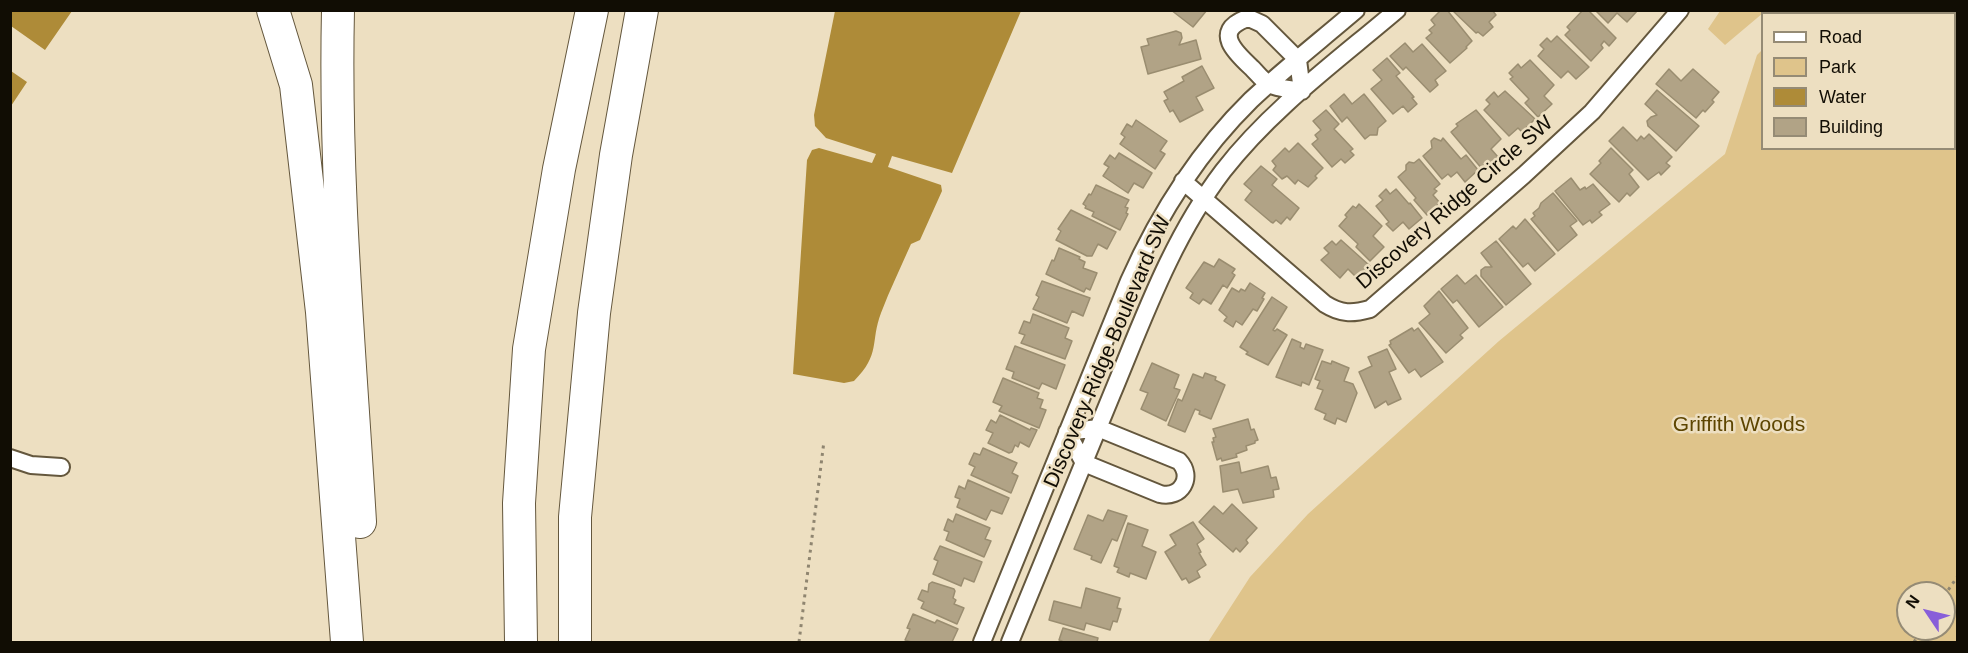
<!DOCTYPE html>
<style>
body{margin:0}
#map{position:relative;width:1968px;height:653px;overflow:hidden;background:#eddfc1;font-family:Arial,sans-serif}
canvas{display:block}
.frame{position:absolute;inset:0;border:12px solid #110d04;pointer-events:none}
.legend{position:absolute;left:1761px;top:12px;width:195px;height:138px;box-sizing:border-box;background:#eddfc1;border:2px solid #958b75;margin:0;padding:8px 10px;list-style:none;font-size:18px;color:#110d04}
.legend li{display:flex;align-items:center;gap:12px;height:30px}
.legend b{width:30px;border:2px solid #958b75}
.north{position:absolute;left:1896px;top:581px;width:60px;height:60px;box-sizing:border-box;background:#eddfc1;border:2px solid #958b75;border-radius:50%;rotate:305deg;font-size:16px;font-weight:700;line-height:24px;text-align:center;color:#110d04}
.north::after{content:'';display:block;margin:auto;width:21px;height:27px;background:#885ed9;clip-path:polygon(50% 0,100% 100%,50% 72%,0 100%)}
</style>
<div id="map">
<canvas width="1968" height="653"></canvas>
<div class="frame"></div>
<ul class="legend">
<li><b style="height:8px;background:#fff"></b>Road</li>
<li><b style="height:16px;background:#dfc48b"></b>Park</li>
<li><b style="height:16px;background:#ae8b38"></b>Water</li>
<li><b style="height:16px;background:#b1a386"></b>Building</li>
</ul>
<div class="north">N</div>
</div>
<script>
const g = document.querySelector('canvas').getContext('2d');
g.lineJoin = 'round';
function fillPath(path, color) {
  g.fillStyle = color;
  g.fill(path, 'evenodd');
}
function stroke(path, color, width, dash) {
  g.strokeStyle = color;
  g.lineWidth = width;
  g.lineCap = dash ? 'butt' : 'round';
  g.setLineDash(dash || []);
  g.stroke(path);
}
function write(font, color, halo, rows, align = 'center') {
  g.font = font + ' Arial,sans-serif';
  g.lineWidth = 5;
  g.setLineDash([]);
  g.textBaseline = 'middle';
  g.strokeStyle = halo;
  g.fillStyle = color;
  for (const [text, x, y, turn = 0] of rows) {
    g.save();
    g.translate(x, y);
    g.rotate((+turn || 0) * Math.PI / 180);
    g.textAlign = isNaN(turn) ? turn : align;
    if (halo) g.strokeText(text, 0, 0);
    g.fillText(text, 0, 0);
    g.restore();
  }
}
fillPath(new Path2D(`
 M1720 11H1761L1763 13 1725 45 1708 29Z
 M1957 28V642H1208L1250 577 1308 514 1499 341 1725 154 1757 55 1762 50V148H1954V29ZM1908 593H1944V629H1908Z`), '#dfc48b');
fillPath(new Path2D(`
 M10 11 11 10 72 11 45 50 11 26Z
 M835 11H1021L952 173 892 156 888 167 941 185 942 191 920 240 911 244C901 267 890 289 881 313 870 342 881 354 854 381L844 383 793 374 807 160 812 150 819 148 872 163 876 154 826 138 815 126 814 115Z
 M11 71 27 82 11 106Z`), '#ae8b38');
const building = new Path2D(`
 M1171 10H1207L1193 27Z
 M1441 10H1447L1472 41 1466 47 1467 48 1450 63 1426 38 1432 33 1429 30 1435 25 1431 20Z
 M1452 10H1492L1496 15 1489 22 1493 27 1483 36 1478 32 1476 33Z
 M1583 10H1588L1616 38 1609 46 1604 41 1601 45 1603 48 1591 61 1565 35 1570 30 1567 27Z
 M1595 10H1638L1627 22 1617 13 1608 23Z
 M1940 10H1958V19L1954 20V14H1941Z
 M1176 31 1181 33 1182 38 1179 45 1196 40 1201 59 1148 74 1141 47 1149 45 1147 39Z
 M1557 36 1589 67 1576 79 1568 71 1561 78 1538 56 1544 49 1540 45 1547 38 1551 42Z
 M1405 43 1413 52 1422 44 1446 71 1435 80 1438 85 1430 92 1406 67 1403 70 1390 56Z
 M1387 58 1400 73 1396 76 1414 97 1412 98 1417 104 1408 112 1403 106 1393 114 1371 89 1382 80 1373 70Z
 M1530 60 1554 85 1544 96 1552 104 1538 117 1525 103 1529 99 1510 79 1513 77 1509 73 1518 64 1521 68Z
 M1202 66 1214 88 1196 97 1203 110 1180 122 1173 110 1170 112 1164 101 1168 99 1164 92 1184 81 1182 77Z
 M1669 69 1681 81 1693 69 1719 92 1712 100 1714 102 1705 112 1703 110 1696 118 1656 84Z
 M1657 90 1699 126 1676 151 1648 126 1647 121 1651 117 1657 115 1645 104Z
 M1505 91 1535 119 1522 132 1518 128 1509 136 1484 110 1490 104 1486 100 1494 92 1498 97Z
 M1344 94 1352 104 1364 94 1386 121 1378 128 1377 135H1370L1365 139 1347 117 1342 122 1330 106Z
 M1326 110 1339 124 1334 129 1353 149 1350 151 1354 155 1345 163 1341 159 1332 167 1312 144 1318 139 1315 135 1321 130 1313 121Z
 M1476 110 1501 139 1491 149 1498 157 1483 170 1451 132 1458 126 1456 124Z
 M1136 120 1167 141 1160 151 1165 154 1155 169 1120 144 1125 137 1121 134 1127 124 1132 127Z
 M1623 127 1637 141 1641 136 1644 139 1649 134 1672 157 1666 163 1670 166 1661 175 1659 172 1648 180 1609 141Z
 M1434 138 1441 141 1443 138 1461 159 1466 155 1478 170 1465 182 1457 172 1451 177 1448 174 1442 179 1423 156 1432 148 1431 141Z
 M1298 143 1323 168 1315 176 1317 178 1308 187 1298 180 1295 184 1287 176 1282 179 1273 170 1276 166 1272 161 1285 148 1289 152Z
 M1611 148 1633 170 1629 174 1639 187 1630 196 1627 193 1619 202 1590 174 1601 163 1599 161Z
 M1119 153 1152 173 1143 188 1134 183 1128 193 1103 176 1109 167 1104 164 1110 155 1115 159Z
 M1419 159 1440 184 1434 189 1437 191 1433 195 1440 203 1427 215 1414 200 1416 198 1398 177 1406 170V165L1409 162 1414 163Z
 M1261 166 1277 179 1272 185 1299 208 1290 220 1287 217 1281 224 1276 220 1273 223 1271 222 1245 200 1252 191 1244 184Z
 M1571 178 1580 190 1585 187 1586 189 1593 184 1610 204 1599 212 1602 215 1592 223 1590 220 1583 225 1555 191Z
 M1096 185 1129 200 1125 207 1128 208 1126 213 1128 214 1120 230 1092 216 1094 212 1085 208 1086 206 1083 204 1089 194 1091 195Z
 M1386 189 1390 194 1396 189 1409 204 1410 203 1422 218 1409 229 1403 222 1393 231 1386 224 1389 222 1376 206 1383 200 1379 196Z
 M1553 193 1577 221 1570 226 1577 235 1558 251 1531 219 1535 216 1533 213 1539 208 1541 203Z
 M1359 204 1382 226 1373 236 1384 247 1370 261 1356 247 1358 244 1339 226 1347 217 1345 215 1353 206 1356 208Z
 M1071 210 1116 232 1107 249 1098 244 1092 256H1087L1056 240 1061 231 1058 229Z
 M1525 219 1555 254 1535 271 1528 263 1523 267 1499 239 1513 226 1516 229Z
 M1341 240 1370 266 1358 279 1348 269 1340 278 1321 260 1329 253 1324 248 1332 241 1336 245Z
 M1496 241 1531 284 1506 305 1481 276V270L1485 267H1492L1481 253Z
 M1059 248 1080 257 1079 259 1085 262 1083 268 1097 273 1090 290 1086 288 1084 292 1046 274 1052 260 1054 261Z
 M1219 259 1235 269 1232 273 1235 275 1227 288 1223 285 1211 304 1203 299 1199 304 1190 298 1193 293 1186 288 1204 262 1214 267Z
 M1457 275 1465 284 1476 275 1503 307 1479 327 1457 300 1453 303 1441 289Z
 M1042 281 1090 298 1083 316 1072 311 1067 323 1033 309 1039 297 1036 295Z
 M1250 283 1265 293 1262 298 1264 299 1257 311 1253 309 1242 325 1236 321 1233 327 1224 321 1227 317 1219 310 1232 288 1239 292 1241 289 1245 291Z
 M1439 291 1468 328 1460 335 1463 338 1446 353 1419 323 1430 314 1424 306Z
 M1272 297 1287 307 1273 330 1275 331 1277 329 1287 335 1268 365 1246 354 1248 352 1240 347Z
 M1033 314 1069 328 1065 338 1072 341 1065 359 1021 343 1025 335 1019 333 1024 321 1030 323Z
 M1412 328 1414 331 1418 328 1443 362 1421 377 1415 369 1409 373 1389 345 1391 344 1390 341Z
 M1292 339 1301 343 1300 347 1304 349 1306 344 1323 350 1309 385 1302 382 1301 386 1276 377Z
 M1015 346 1065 365 1056 389 1042 383 1039 389 1012 378 1014 372 1006 369Z
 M1387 349 1396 369 1389 372 1401 399 1388 405 1386 401 1375 408 1359 372 1372 366 1368 357Z
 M1322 361 1331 364 1332 361 1349 368 1344 381 1353 384 1357 393 1346 422 1337 418 1335 424 1324 419 1326 414 1315 409 1323 390 1317 388 1320 381 1315 379Z
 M1152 363 1179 375 1174 388 1180 390 1166 421 1141 409 1148 393 1140 390Z
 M1205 373 1216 377 1215 380 1225 385 1211 419 1199 414 1200 411 1195 409 1185 432 1168 425 1178 399 1182 401 1193 374 1203 378Z
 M1003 378 1039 393 1037 398 1043 400 1040 408 1046 410 1039 428 999 411 1002 406 993 402Z
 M1000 415 1030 430 1031 428 1037 430 1029 447 1020 442 1018 447 1015 445 1012 452 1009 453 988 443 993 433 986 430 991 420 996 423Z
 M1248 419 1251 430 1254 429 1258 440 1255 441V443L1246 446 1247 450 1236 454 1237 457 1222 461 1221 458 1217 460 1212 442H1214L1213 438 1216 437 1213 429Z
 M983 448 1017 463 1012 473 1018 476 1011 493 971 475 975 467 969 464 974 453 980 455Z
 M1239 462 1241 473 1268 466 1271 478 1276 477 1279 489 1273 490 1274 497 1243 503 1238 489 1223 492 1220 466Z
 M968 480 1009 498 1002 514 991 510 986 520 957 507 960 499 955 497 959 486 965 489Z
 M1232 504 1257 528 1246 540 1248 543 1240 552 1236 548 1233 552 1199 522 1214 506 1223 514Z
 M1108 510 1127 516 1117 541 1112 539 1101 563 1091 559 1092 556 1074 549 1088 515 1103 521Z
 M956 514 990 528 985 539 991 541 984 557 946 540 949 532 944 530 948 519 953 522Z
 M1193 522 1204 539 1197 544 1201 552 1199 553 1206 565 1197 571 1200 577 1189 583 1186 578 1182 580 1165 552 1176 545 1170 535Z
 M1128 523 1148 530 1142 546 1156 552 1146 579 1130 573 1129 577 1117 572 1119 568 1114 566Z
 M940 546 982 562 974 582 964 578 961 586 933 574 938 561 934 559Z
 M932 582 954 589 955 591 953 598 956 600 954 604 964 608 957 624 921 608 924 602 918 599 922 590 928 592 929 584Z
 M1086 588 1120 598 1117 608 1121 609 1117 622 1113 621 1110 630 1086 623 1084 630 1049 620 1054 601 1081 608Z
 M913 614 935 623 937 620 958 629 952 642H911L905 640 910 629 907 628Z
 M1063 628 1098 638 1097 642H1062V641L1059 640Z`);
fillPath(building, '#b1a386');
stroke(building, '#9a8d70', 1.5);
const street = new Path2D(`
 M1245 19H1251L1262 24 1298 60 1302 91C1292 89 1278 89 1269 84 1263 81 1257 73 1252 68 1237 54 1212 32 1245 19Z
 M1183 181 1325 304C1341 314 1352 314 1370 309L1524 175 1592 112 1680 10
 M1098 428 1179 461C1194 477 1181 499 1160 494L1084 463 1067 432Z
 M10 458 31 465 61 467
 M982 642 1129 281C1159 214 1198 152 1251 100 1284 69 1321 40 1356 10
 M1010 642C1044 560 1078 477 1112 394 1144 317 1172 238 1223 171 1271 109 1337 61 1397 10`);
const highway = new Path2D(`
 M273 10 296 85 322 312 347 642
 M338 10C334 181 350 352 360 522
 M521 642 519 503 529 349 559 169 592 10
 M575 642V517L594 313 616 155 642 10`);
stroke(street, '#64573d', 20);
stroke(highway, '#64573d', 34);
stroke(new Path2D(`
 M1944 596 1958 576
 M799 642 824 441
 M1914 642 1922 629`), '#8f8570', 3, [3, 4.5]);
stroke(street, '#fff', 16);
stroke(highway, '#fff', 32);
write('21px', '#110d04', '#eddfc1', [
 ["Discovery Ridge Circle SW",1455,203,-41],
 ["Discovery Ridge Boulevard SW",1108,352,-67]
]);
write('21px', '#5d4500', '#eddfc1', [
 ["Griffith Woods",1739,425]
]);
</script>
